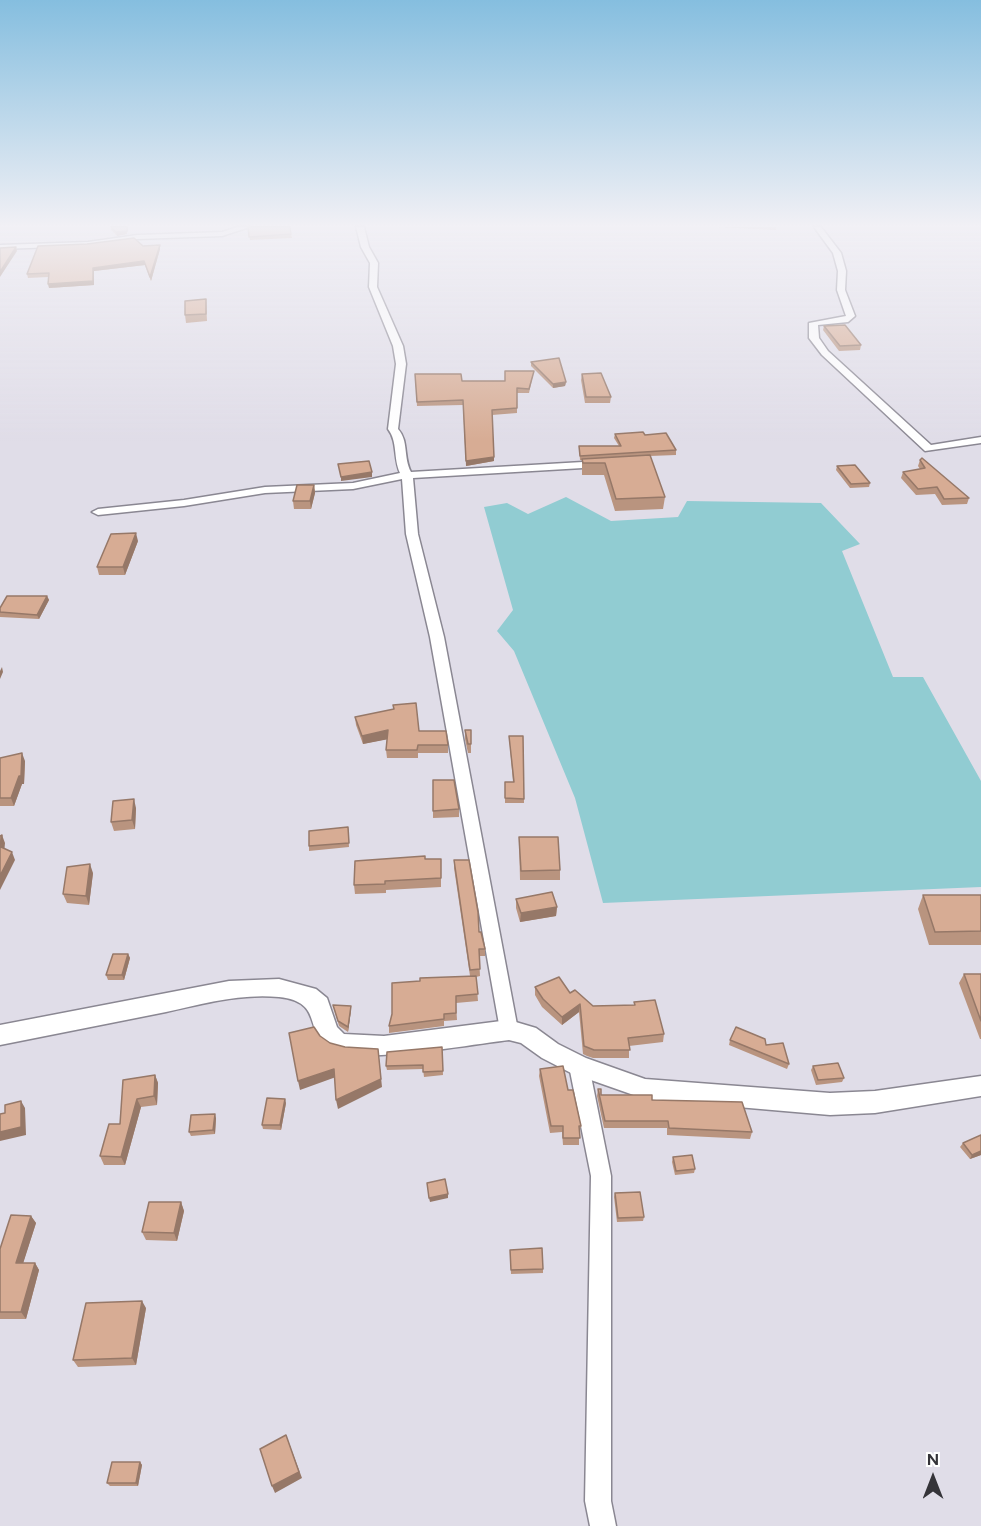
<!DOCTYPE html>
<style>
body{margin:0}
#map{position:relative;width:981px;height:1526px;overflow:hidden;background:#e0dde8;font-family:Figtree,sans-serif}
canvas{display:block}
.north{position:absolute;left:903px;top:1448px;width:60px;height:60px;-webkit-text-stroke:4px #fff;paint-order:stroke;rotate:0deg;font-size:16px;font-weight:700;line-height:24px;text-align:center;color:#353439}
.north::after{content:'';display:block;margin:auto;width:21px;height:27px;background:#353439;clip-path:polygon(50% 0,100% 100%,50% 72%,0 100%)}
</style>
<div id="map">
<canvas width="981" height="1526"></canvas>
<div class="north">N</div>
</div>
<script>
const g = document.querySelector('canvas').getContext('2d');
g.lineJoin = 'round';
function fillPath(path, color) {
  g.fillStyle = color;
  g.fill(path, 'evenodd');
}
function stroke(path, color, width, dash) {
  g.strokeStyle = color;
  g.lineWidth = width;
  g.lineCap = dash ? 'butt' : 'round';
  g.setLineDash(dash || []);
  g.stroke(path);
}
fillPath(new Path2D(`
 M566 497 611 521 678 517 687 501 821 503 860 544 842 551 893 677H923L981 781V887L603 903 575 798 514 651 497 631 513 610 484 507 507 503 528 514Z`), '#91ccd2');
const minor = new Path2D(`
 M237 227H250L222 236 137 239 88 246 0 249V245L88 242 137 235 222 232Z
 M356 227H364L369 247 378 263 377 287 403 346 406 364 398 429C409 441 403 457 411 472L600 461 605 464 600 467 413 478 418 534 444 637 518 1030 516 1036 509 1038 502 1036 500 1030 430 637 406 534 402 479 353 489 265 493 184 506 98 515 92 512 98 509 184 500 265 487 353 483 400 473C393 458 398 442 388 429L396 364 393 346 369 287 370 263 361 247Z
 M814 227H821L841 253 846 271 845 290 855 316 848 322 818 325 819 338 828 351 931 445 981 437V443L925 451 822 355 809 338V323L846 316 837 290 838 271 833 253Z
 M579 1058 586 1060 589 1066 611 1176V1501L616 1526H590L585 1501 591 1176 569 1066 572 1060Z`);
const tertiary = new Path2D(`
 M279 979 316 989 327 998 337 1027 344 1034 384 1036 509 1020 536 1028 558 1044 586 1058 645 1079 830 1093 875 1091 981 1076V1096L875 1113 830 1115 645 1099 571 1073 542 1058 521 1043 509 1040C473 1044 361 1065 332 1050 302 1034 326 1002 279 997 241 993 202 1004 166 1012 111 1023 55 1034 0 1045V1025L229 981Z`);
stroke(minor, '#8a8792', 3);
stroke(tertiary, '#8a8792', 3);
fillPath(minor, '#fff');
fillPath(tertiary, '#fff');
fillPath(new Path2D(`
 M111 227H128L127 234 117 236 111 230Z
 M248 227H290L292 238 250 240Z
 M715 227H776V230Z
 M143 246 160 249 151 281 145 265 94 271V285L49 288 48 277 28 278 27 274Z
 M206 299 207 321 186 323 185 315Z
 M824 326 861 345 860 350 839 351 823 330Z
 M531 362 566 382 565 386 553 388 531 366Z
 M415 374 462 381H505L533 375 529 393H517V413L492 415 494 461 466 466 463 405 417 406Z
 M582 374 611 397 610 403H585L581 380Z
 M615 434 645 435 676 450V455L650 456 665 497 663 509 615 511 604 475H582V460H580L579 446H619L614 438Z
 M920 460 969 498 967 504 942 505 935 494 916 495 901 478 903 472 920 469 918 466Z
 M837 466 870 483 869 487 850 488 836 470Z
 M314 485 315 493 311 509H294L293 501Z
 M138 541 125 575H99L97 567Z
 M47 596 49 600 39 619 0 617V608Z
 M355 717 419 731 448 745V753H418V758H387L386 750 387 739 363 744 356 725Z
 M465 730H471V753H468L465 739Z
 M509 736H523L524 803H505V782H513Z
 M0 758 25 761 24 784H22L14 806H0Z
 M136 808 135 829 114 831 111 822Z
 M459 809V817L433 818V811Z
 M348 827 349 847 309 851V846Z
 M519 837 560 870V880H520Z
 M441 859V887L386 890V893L355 894 354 885Z
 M454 860 485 949V956H479L480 976 476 977 478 1001 456 1003 457 1020 444 1021V1026L389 1033V1026L420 981 470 976 454 868Z
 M93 873 89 905 67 903 63 894Z
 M923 895H981V945H929L918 909Z
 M516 899 557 907 556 916 520 922 516 908Z
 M128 954 130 958 124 980H108L106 975Z
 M964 974H981V1039H980L959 983Z
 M535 987 570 993 593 1006 634 1005V1002L664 1034 663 1042 629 1046V1058H593L587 1056 583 1054 579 1012 562 1025 542 1007 535 995Z
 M333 1005 351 1006V1010L348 1032 339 1026Z
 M730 1040 789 1064 787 1069 729 1045Z
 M442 1047 443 1075 424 1077 423 1069 387 1070 386 1066Z
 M813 1066 844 1078 842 1082 816 1085 811 1070Z
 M540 1069 568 1090 581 1126 579 1133V1145H563L562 1132 550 1133 539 1076Z
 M155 1075 158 1083 157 1105 141 1107 125 1165H104L100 1156 120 1124 123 1080Z
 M598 1089 601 1095 652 1100 752 1132 750 1139 667 1135V1128H604L597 1096Z
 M286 1103 281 1130 263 1129 262 1125Z
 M216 1118 215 1134 191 1136 189 1132Z
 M981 1135V1155L970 1159 960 1147 963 1143Z
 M673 1157 695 1169 694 1173 675 1175 672 1162Z
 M615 1193 644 1217 643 1221 617 1222 614 1197Z
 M181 1202 184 1211 177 1241 146 1240 142 1232Z
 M31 1216 36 1223 23 1263H35L39 1270 26 1319H0V1249Z
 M510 1250 543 1269V1273L511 1274Z
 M146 1308 136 1365 78 1367 73 1360Z
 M140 1462 142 1465 138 1486H110L107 1483Z`), '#b9947f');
fillPath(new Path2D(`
 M128 227 127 234 117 236 116 232Z
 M160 245V249L151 281 150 277Z
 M16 247 17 251 0 277V272Z
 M144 261 145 265 94 271V285L49 288 48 284 93 268Z
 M566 382 565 386 553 388V384Z
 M494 457V461L466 466V461Z
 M372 472V477L341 481V477Z
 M314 485 315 493 311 509 310 501Z
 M136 533 138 541 125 575 123 567Z
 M47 596 49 600 39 619 37 615Z
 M2 667 3 672 0 679V671Z
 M388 730 389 739 363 744 362 736Z
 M22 753 25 761 24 784H22L14 806 11 798 19 776Z
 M134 799 136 808 135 829 132 820Z
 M2 835 5 843 4 854 1 847Z
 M12 852 15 860 0 890V876Z
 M90 864 93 873 89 905 86 896Z
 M557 907 556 916 520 922 521 913Z
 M128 954 130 958 124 980 122 975Z
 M580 1004 579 1012 562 1025V1017Z
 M351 1006V1010L348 1032V1027Z
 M378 1049 382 1087 338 1109 336 1100Z
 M334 1069 336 1077 300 1090 298 1081Z
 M155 1075 158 1083 157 1105 154 1096Z
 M137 1099 141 1107 125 1165 121 1157Z
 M285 1099 286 1103 281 1130 280 1125Z
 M21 1101 25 1108 26 1135 0 1141V1132Z
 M215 1114 216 1118 215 1134 213 1130Z
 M981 1151V1155L970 1159 972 1155Z
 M448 1194V1198L430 1202 429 1198Z
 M181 1202 184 1211 177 1241 174 1233Z
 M31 1216 36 1223 21 1270 16 1263Z
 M35 1263 39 1270 26 1319 21 1312Z
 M142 1301 146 1308 136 1365 132 1358Z
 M286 1435 302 1478 275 1493 272 1486Z
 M140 1462 142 1465 138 1486 136 1483Z`), '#967868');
const building = new Path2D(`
 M111 227H127V231L116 232Z
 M248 227H290L291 234 249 237Z
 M134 238 143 246 160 245 150 277 144 261 93 268V281L48 284 49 273 27 274 38 246 87 244Z
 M16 247 0 272V248Z
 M206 299V314L185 315V301Z
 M845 325 861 345 840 346 824 326Z
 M559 358 566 382 553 384 531 362Z
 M505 371H534L529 389 517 388V408L492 410 494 457 466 461 463 400 417 402 415 374H461L462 381H505Z
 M601 373 611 397H586L582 374Z
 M643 432 645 435 666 433 676 450 580 456 579 446H621L615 434Z
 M650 455 665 497 616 499 605 463H583L582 459Z
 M922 458 969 498 944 499 937 487 918 489 903 472 925 468 920 460Z
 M369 461 372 472 341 477 338 464Z
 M855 465 870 483 851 484 837 466Z
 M297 485H314L310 501H293Z
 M136 533 123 567H97L111 534Z
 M7 596H47L37 615 0 612V608Z
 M416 703 419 731H446L448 745H418L417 750H386L388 730 362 736 355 717 394 709 393 705Z
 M465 730H471V744H468Z
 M509 736H523L524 799 505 798V782H514Z
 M22 753 21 776H19L11 798H0V758Z
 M433 780H454L459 809 433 811Z
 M134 799 132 820 111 822 113 801Z
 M348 827 349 843 309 846V831Z
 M2 835 1 847 12 852 0 876V836Z
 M519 837H558L560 870 521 871Z
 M425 856V859H441V878L385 881V884L354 885 355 861Z
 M454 860H469L478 912 479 932H481L485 949H479L480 969 470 970Z
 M90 864 86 896 63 894 67 867Z
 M552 892 557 907 521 913 516 899Z
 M923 895H981V931L935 932Z
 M113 954H128L122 975H106Z
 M964 974H981V1021Z
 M476 976 478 994 456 996V1013L444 1014V1019L389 1026 392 1014V983L420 981V978Z
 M559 977 570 993 575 990 593 1006 635 1005 634 1002 655 1000 664 1034 628 1038 630 1050H594L584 1046 580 1004 562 1017 543 999 535 987Z
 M333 1005 351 1006 348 1027 338 1021Z
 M314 1027 320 1036 330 1043 345 1047 378 1049 381 1079 336 1100 334 1069 298 1081 289 1033Z
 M736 1027 765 1039 766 1045 783 1043 789 1064 730 1040Z
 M442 1047 443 1071 423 1072V1065L386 1066 387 1052Z
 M838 1063 844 1078 818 1080 813 1066Z
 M563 1066 568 1090H573L581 1126H579L580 1138H563V1126H551L540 1069Z
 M155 1075 154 1096 137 1099 121 1157 100 1156 109 1124H120L123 1080Z
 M598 1089H601V1095H652V1100L742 1102 752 1132 669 1128 668 1121H605Z
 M267 1098 285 1099 280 1125H262Z
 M21 1101V1127L0 1132V1114L5 1113V1105Z
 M215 1114 213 1130 189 1132 191 1115Z
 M981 1135V1151L972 1155 963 1143Z
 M692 1155 695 1169 676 1171 673 1157Z
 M445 1179 448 1194 429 1198 427 1183Z
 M640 1192 644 1217 618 1218 615 1193Z
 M149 1202H181L174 1233 142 1232Z
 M11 1215 31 1216 16 1263H35L21 1312H0V1249Z
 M542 1248 543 1269 511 1270 510 1250Z
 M142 1301 132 1358 73 1360 86 1303Z
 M286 1435 299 1472 272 1486 260 1449Z
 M112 1462H140L136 1483H107Z`);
fillPath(building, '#d7ac94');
stroke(building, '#967868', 1.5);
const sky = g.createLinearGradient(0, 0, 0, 441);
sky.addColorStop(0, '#85bedf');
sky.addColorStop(0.51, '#f1f0f5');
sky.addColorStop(1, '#f1f0f500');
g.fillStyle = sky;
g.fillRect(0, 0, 981, 441);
</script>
